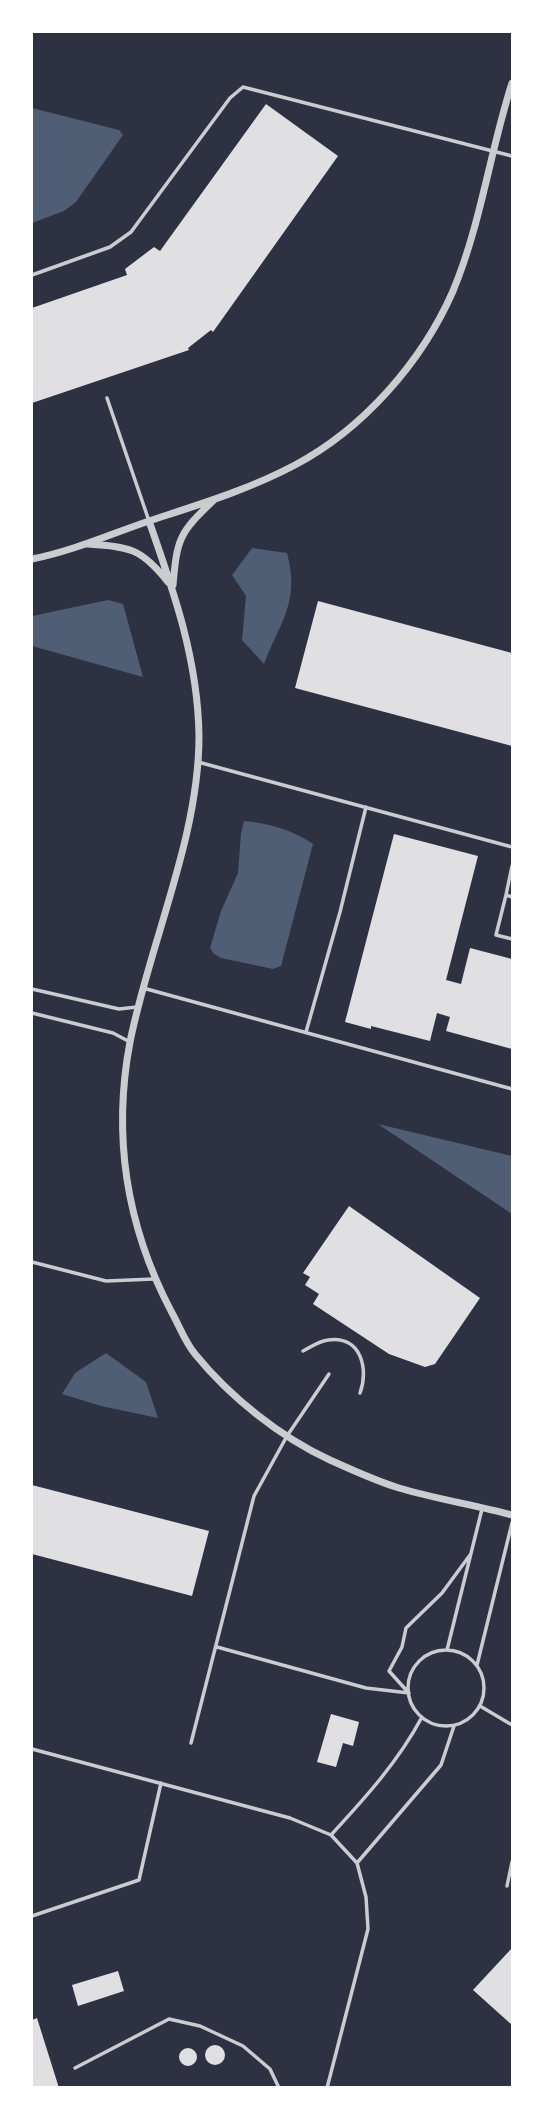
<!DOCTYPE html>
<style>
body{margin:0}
#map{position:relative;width:544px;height:2119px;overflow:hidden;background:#2d3142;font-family:"Fira Sans",sans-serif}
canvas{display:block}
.frame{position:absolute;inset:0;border:33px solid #fff;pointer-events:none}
</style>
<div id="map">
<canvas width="544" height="2119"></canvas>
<div class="frame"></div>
</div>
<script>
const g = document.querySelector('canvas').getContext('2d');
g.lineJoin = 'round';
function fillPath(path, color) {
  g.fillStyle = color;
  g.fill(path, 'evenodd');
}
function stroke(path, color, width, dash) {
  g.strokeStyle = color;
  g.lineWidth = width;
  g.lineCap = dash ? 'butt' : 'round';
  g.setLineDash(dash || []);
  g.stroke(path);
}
fillPath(new Path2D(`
 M32 108 119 130 123 135 76 202 64 211 32 223Z
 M252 548 287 553C300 602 281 620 264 664L242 640 246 596 232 575Z
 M108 600 123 604 143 677 32 646V616Z
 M244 821C268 823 293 830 313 844L281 966 273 969 221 958 214 954 210 948 221 911 238 873 241 833Z
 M378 1124 512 1156V1214Z
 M106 1353 146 1382 158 1418 101 1406 62 1394 75 1373Z`), '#4f5d75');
fillPath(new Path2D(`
 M266 104 338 156 213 332 211 330 188 348 189 350 32 403V308L127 275 125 269 154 247 160 251Z
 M318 601 512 653V746L295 688Z
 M394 834 478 856 446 980 461 984 470 948 512 959V1049L446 1031 450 1017 437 1013 430 1041 371 1026V1029L345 1022Z
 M349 1206 480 1298 435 1364 425 1367 389 1354 313 1304 319 1294 305 1285 310 1277 303 1273Z
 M32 1485 209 1531 192 1596 32 1554Z
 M331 1714 359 1722 353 1746 343 1743 336 1767 317 1762Z
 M512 1948V2025L473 1990Z
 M118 1971 124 1991 78 2006 72 1985Z
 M37 2018 59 2088H32V2020Z
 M205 2055a10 10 0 1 1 20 0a10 10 0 1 1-20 0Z
 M179 2057a9 9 0 1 1 18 0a9 9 0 1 1-18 0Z`), '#e0e0e3');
stroke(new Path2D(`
 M32 275 110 247 131 232 230 98 243 87 512 156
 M107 398 149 521
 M198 762 512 847
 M506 895 512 866
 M512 897 506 895 496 935 512 939
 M143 988 512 1089
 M32 989 119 1009 137 1007
 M32 1013 113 1033 130 1042
 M306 1032 340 912 366 807
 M32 1262 106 1281 154 1279
 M303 1351C311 1347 319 1341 328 1340 361 1335 369 1369 360 1393
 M217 1647 366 1688 409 1693
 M447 1650 482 1509
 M408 1688a38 38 0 1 1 76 0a38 38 0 1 1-76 0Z
 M477 1665 512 1523
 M407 1691 389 1671 402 1647 406 1628 442 1593 470 1555
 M480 1706 512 1725
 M191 1743 254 1496 287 1436 329 1374
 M32 1749 290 1818 331 1835 357 1863 366 1897 368 1929 327 2088
 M331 1835C365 1798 398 1762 422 1717
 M357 1863 441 1765 454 1726
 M507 1886 512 1862
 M32 1916 139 1880 161 1783
 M75 2068 169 2019 200 2026 243 2046 270 2069 279 2088`), '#caccd0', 3.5);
stroke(new Path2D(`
 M149 521C174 592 198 660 199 736 199 838 150 942 130 1042 112 1137 127 1227 171 1311 179 1325 185 1342 195 1354 230 1397 280 1437 330 1460 352 1470 376 1481 399 1488 436 1499 475 1505 512 1515
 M88 544C130 547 141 548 168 582
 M32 559C73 551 113 533 152 520 201 504 250 489 295 465 363 429 422 362 453 291 481 224 490 151 512 83
 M173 585C177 539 179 533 213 501`), '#caccd0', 7);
</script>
